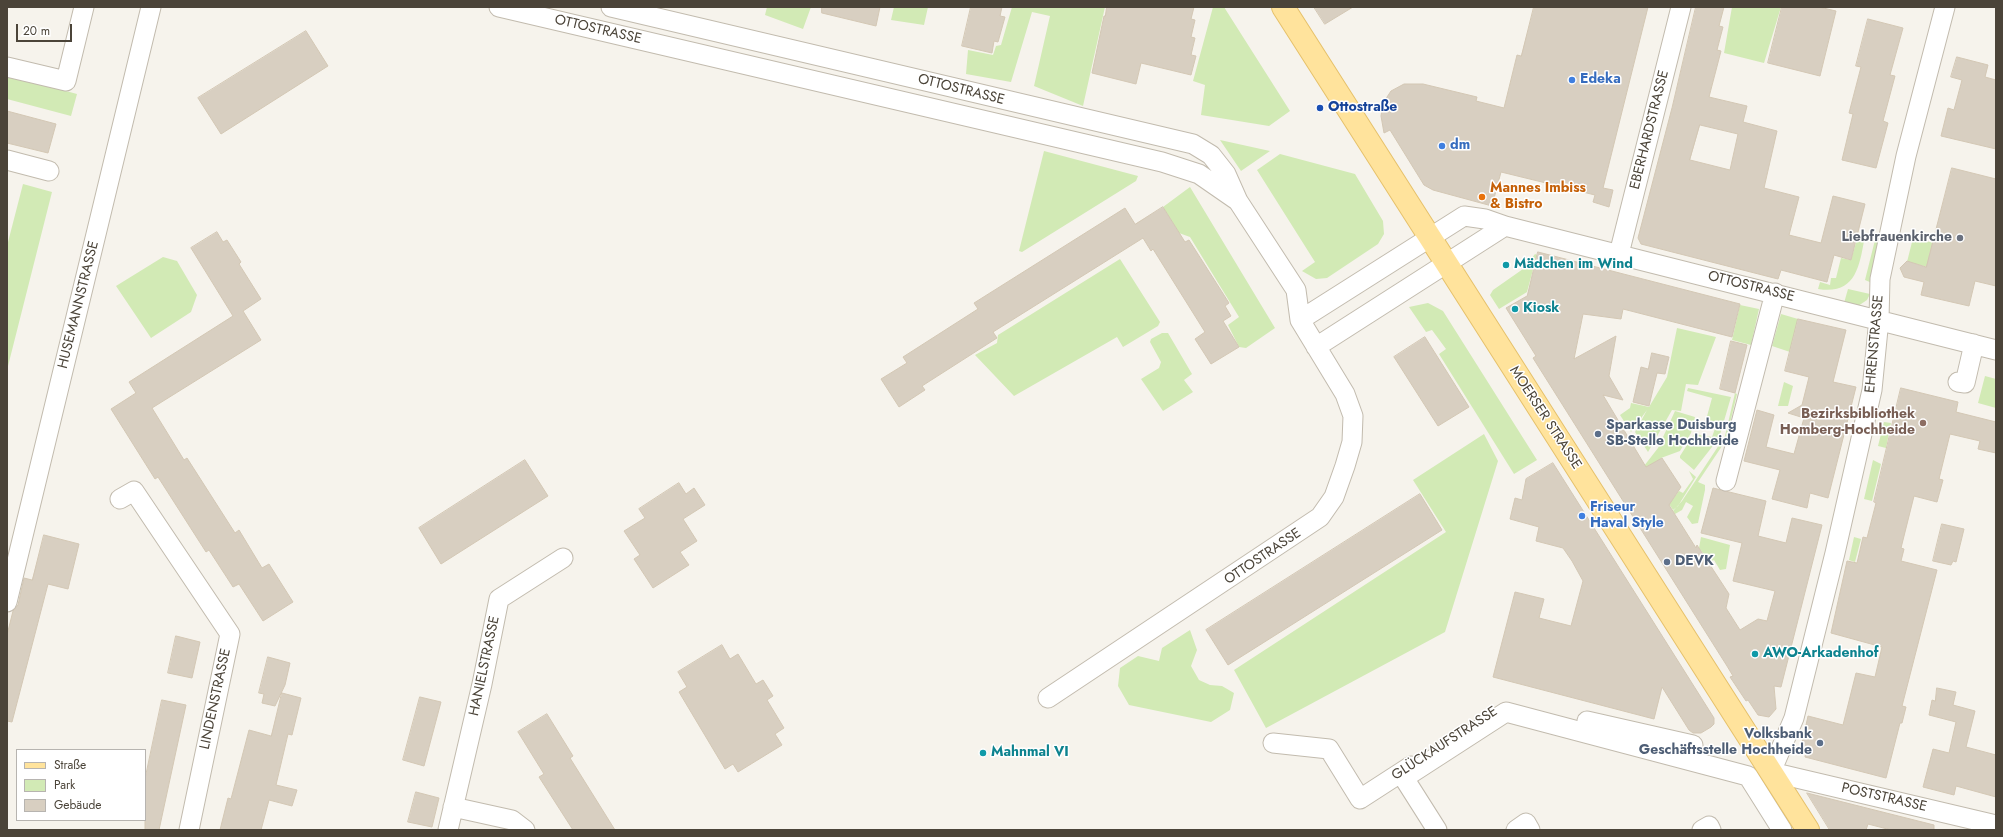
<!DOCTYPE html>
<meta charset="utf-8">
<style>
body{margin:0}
#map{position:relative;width:2003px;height:837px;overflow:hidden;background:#f6f3ec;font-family:Jost,sans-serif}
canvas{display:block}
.frame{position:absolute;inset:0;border:8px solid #4b4439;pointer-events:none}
.legend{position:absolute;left:16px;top:749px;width:130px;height:72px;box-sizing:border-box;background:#fff;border:1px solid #b7b4b0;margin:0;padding:5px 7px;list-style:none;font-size:12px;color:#4b4439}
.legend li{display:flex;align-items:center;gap:8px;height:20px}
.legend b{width:20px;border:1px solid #b7b4b0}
.scale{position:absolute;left:16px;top:24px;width:56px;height:18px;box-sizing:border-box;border:2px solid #4b4439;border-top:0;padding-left:5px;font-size:12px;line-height:14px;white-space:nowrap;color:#4b4439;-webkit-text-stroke:3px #fff;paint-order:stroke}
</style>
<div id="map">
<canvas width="2003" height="837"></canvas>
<div class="frame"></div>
<ul class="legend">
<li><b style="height:5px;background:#ffe39c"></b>Straße</li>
<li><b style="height:11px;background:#d2eab5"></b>Park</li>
<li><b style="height:11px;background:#d8cfc1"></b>Gebäude</li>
</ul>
<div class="scale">20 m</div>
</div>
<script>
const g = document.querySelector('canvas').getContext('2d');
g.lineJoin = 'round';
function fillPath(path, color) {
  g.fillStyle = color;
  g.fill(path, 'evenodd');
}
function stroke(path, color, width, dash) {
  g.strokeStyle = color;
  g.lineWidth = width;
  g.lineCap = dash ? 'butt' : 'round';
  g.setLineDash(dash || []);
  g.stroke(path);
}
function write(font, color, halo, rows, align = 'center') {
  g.font = font + ' Jost,sans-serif';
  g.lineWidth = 3;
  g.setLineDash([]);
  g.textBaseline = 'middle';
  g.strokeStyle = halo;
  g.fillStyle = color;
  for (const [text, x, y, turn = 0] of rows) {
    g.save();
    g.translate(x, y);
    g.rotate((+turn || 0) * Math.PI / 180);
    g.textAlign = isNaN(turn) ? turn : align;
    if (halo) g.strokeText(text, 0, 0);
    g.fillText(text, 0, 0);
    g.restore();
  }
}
fillPath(new Path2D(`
 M767 7H811L803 29 765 15Z
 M894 7H928L924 25 891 20Z
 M1012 7H1105L1083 106 1034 86 1050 16 1032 12 1011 82 966 74 968 50 993 55 996 46 1001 45Z
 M1213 7H1224L1290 111 1269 126 1201 115 1205 85 1193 81Z
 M1732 7H1781L1764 63 1724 53Z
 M7 75 77 94 71 116 7 99Z
 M1220 140 1270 151 1241 171Z
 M1044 151 1138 176 1136 181 1022 252 1019 251Z
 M1280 154 1355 174 1383 221 1384 234 1378 244 1327 278 1316 279 1302 271 1315 262 1257 170Z
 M23 184 52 192 7 370V246Z
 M1190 187 1275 328 1246 348 1239 347 1228 325 1239 317 1190 237 1179 233 1163 207Z
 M1877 232 1879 237 1872 283 1865 280Z
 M1913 238 1934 243 1930 252 1928 267 1907 262Z
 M1857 239 1864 241C1859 269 1854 295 1818 289L1820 282 1830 285 1831 278H1836L1841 258 1851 260Z
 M1535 254 1537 255 1527 292 1499 309 1490 295 1493 290 1523 269Z
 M163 257 177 261 197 295 191 312 151 338 116 286Z
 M1120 259 1160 322 1158 326 1123 347 1117 337 1014 396 975 355 997 343 998 335Z
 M1848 289 1870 294 1867 300 1858 306 1844 303Z
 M1428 303 1443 311 1537 460 1514 474 1439 354 1446 349 1432 330 1426 332 1409 307Z
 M1740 305 1759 309 1751 345 1732 340Z
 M1781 314 1798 319 1790 352 1772 346Z
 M1677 328 1716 337 1698 385 1686 384 1681 411 1672 410 1648 452 1635 432 1647 410 1631 432 1620 415 1630 408 1631 403 1649 407 1667 377Z
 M1162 333H1168L1192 374 1184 380 1193 392 1163 411 1141 379 1159 368 1161 362 1150 342 1151 339Z
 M1985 376 1996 379V408L1978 403Z
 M1784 382 1793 386 1788 406H1778Z
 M1688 388 1731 397 1719 438 1694 470 1680 458V456L1694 434 1712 437 1717 423 1706 420 1712 398 1687 391Z
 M1735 393 1737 394 1726 440 1698 482 1705 485V490L1698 523 1692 524 1687 517 1693 506 1686 502 1682 510 1675 514 1673 511 1682 501 1725 436Z
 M1675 411 1695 417 1691 433 1680 451 1661 458 1655 467 1648 472 1644 466 1658 448Z
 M1884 422 1891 423 1886 448 1878 446Z
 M1484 434 1498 461 1445 632 1266 728 1234 670 1446 532 1413 480Z
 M1873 460 1881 464 1872 501 1864 499Z
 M1689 471 1696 477 1678 506 1673 510 1669 504 1679 491 1683 493 1693 479Z
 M1701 537 1730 545 1726 569 1720 570 1714 560 1710 562 1699 548Z
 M1854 537 1861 539 1855 562 1849 560Z
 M1190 630 1197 650 1191 666 1199 680 1210 685 1222 686 1234 693 1230 710 1211 722 1129 705 1118 686 1120 668 1138 656 1159 661 1162 648Z`), '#d2eab5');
const building = new Path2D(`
 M822 7H880L876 26 822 13Z
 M971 7H1002L1000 16 1005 17 998 42 994 41 992 53 962 46Z
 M1107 7H1194L1191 19 1195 20 1191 37 1195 38 1191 55 1196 56 1191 75 1141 63 1136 84 1092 73 1104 16H1105Z
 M1314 7H1353L1325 24Z
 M1534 7H1648L1603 188 1613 190 1609 207 1593 202 1595 195 1501 172 1492 206 1433 190 1424 185 1390 130 1384 133 1381 116 1383 103 1391 91 1404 84H1423L1477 97 1476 101 1504 108 1517 55 1521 56Z
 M1696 7H1724L1719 26 1723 27 1717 50 1721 51 1709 97 1747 106 1743 122 1777 131 1764 188 1799 197 1789 235 1821 243 1833 196 1865 204 1851 260 1834 255 1827 282 1781 270 1778 279 1641 244 1638 238 1672 108ZM1700 125 1738 134 1730 170 1690 160Z
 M1782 7H1819L1836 11 1820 76 1768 63Z
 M1868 19 1903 28 1890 75 1895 76 1883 121 1888 123 1876 168 1842 160 1853 114 1849 113 1861 67 1856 66Z
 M306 31 328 66 221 134 198 98Z
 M1957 57 1988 65 1985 77 1996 80V149L1941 136 1948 108 1954 110 1962 80 1951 77Z
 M7 111 56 124 48 153 7 143Z
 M1952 168 1996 179V286L1975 281 1969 306 1921 295 1924 282 1904 277 1900 268 1907 261 1926 267Z
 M1163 207 1185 242 1189 240 1229 303 1225 306 1231 316 1223 321 1239 347 1211 364 1195 339 1205 332 1153 249 1151 251 1143 238 993 332 997 338 922 386 925 390 899 407 881 379 907 363 903 357 978 309 974 303 1125 208 1135 224Z
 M217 232 223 242 227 240 241 262 239 264 261 299 243 311 261 340 152 408 184 460 187 458 235 533 239 530 262 568 269 564 293 602 263 621 239 584 233 587 209 550 206 552 158 477 155 479 111 409 136 393 129 382 233 316 191 248Z
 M1538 252 1740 304 1732 337 1623 309 1621 319 1583 314 1574 359 1616 336 1609 376 1623 400 1603 395 1646 467 1662 458 1681 487 1669 505 1696 548 1697 545 1729 594 1726 608 1740 630 1758 619 1767 621 1775 591 1733 581 1742 543 1701 533 1713 488 1766 501 1758 536 1786 543 1792 518 1822 525 1781 687 1774 686 1776 709 1769 717 1758 715 1748 700 1746 701 1730 677 1733 676 1727 666 1533 358 1536 356 1506 308 1527 296Z
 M1798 319 1846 330 1833 382 1856 387 1828 498 1810 493 1807 508 1772 499 1780 470 1744 461 1757 410 1774 415 1766 447 1794 454 1804 418 1788 413 1802 405 1809 377 1785 371Z
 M1425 337 1469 407 1438 426 1394 357Z
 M1731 341 1747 345 1735 393 1720 389Z
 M1652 353 1669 357 1665 374 1657 373 1649 406 1633 402 1641 367 1648 369Z
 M1901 388 1958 402 1956 412 1996 422V453L1978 449 1980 441 1950 434 1939 479 1943 480 1937 502 1914 496 1901 548 1904 549 1901 561 1937 570 1902 706 1906 707 1902 723H1900L1886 778 1805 757 1806 750 1801 748 1808 716 1843 725 1856 673 1875 677 1882 647 1831 633 1847 561 1857 563 1863 537 1867 538 1876 503 1874 502Z
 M525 460 548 496 441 564 419 528Z
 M1553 463 1714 718V724L1711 727 1701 733H1693L1689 730 1662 687 1654 719 1493 677 1515 592 1544 599 1539 618 1571 626 1583 581 1572 561 1563 548 1536 541 1539 527 1510 519 1515 498 1522 500 1526 479Z
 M679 483 686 494 694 488 705 505 683 519 697 541 680 552 689 565 653 588 634 559 640 555 624 531 645 518 639 509Z
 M1420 494 1442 530 1228 665 1206 630Z
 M1942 524 1964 529 1956 562 1953 561 1951 565 1933 561Z
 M44 535 79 544 68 589 48 584 12 722 7 721V635L13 611 18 605 24 578 32 580Z
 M176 636 200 642 192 678 168 673Z
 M722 645 730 659 738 654 756 684 763 680 773 696 767 700 784 728 775 734 782 745 738 772 733 764 725 769 679 692 687 687 678 672Z
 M268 657 290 663 285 685 275 706 262 703 264 694 259 693Z
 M1937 688 1956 692 1953 705 1975 711 1966 747 1996 755V797L1956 786 1954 795 1923 787 1933 749 1949 753 1956 722 1929 715 1932 700 1935 701Z
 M282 693 301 698 292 735 288 734 276 785 297 790 292 806 269 800 261 830H220L228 798 231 799 249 730 271 736Z
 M420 697 441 702 424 766 403 760Z
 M162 700 186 705 159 830H145V779Z
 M547 714 573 756 570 758 615 830H573L539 777 544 774 518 732Z
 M416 792 439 798 432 827 408 822Z
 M1807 793 1934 825V830H1891L1868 824 1866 830H1830Z`);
fillPath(building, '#d8cfc1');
stroke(building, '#d3c7b4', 1);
const minor = new Path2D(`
 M499 7 1162 162 1199 174 1238 201
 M611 7 1193 144 1211 155 1226 174 1238 201 1296 290 1300 320 1345 394 1353 416 1352 442 1345 466 1334 497 1320 517 1048 698
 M1945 7 1906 156 1880 279 1879 319 1872 390 1835 553 1794 718 1771 772 1996 825
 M7 67 66 81 84 7
 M7 160 49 171
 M1619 254 1681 7
 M1300 320 1464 216 1485 219 1505 226 1996 350
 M1316 347 1505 226
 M1958 382 1965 383 1974 344
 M1726 481 1775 293
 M120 499 134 491 230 634 189 830
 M7 602 151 7
 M1587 721 1693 745
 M1273 743 1329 749 1360 799 1411 766
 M453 807 512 820 525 830
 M448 830 482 684 499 599 563 558
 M1437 830 1404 778 1506 712 1748 776 1782 830
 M1516 830 1526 823 1530 830
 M1702 830 1709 826 1711 830`);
const major = new Path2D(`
 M1283 7 1808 830`);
stroke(minor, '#c2bbae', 21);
stroke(major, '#e6c16a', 24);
stroke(minor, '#fff', 19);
stroke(major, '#ffe39c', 22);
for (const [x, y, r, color] of [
 [1572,80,4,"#3f7fe0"],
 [1320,108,4,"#1a4fb4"],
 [1442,146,4,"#3f7fe0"],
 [1482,197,4,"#e8710a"],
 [1960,238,4,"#6b7280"],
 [1506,265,4,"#0f9aa8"],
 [1515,309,4,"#0f9aa8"],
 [1923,423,4,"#8d6e63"],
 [1598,434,4,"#5c6f8a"],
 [1582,516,4,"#3f7fe0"],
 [1667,562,4,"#5c6f8a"],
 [1755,654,4,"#0f9aa8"],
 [1820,743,4,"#5c6f8a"],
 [983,753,4,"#0f9aa8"]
]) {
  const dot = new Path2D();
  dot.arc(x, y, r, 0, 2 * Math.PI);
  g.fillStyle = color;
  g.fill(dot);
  stroke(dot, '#fff', 1.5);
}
write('14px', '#4b4439', '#fff', [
 ["OTTOSTRASSE",598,30,13],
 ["OTTOSTRASSE",961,90,14],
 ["EBERHARDSTRASSE",1650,130,-76],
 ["OTTOSTRASSE",1751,287,14],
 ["HUSEMANNSTRASSE",79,305,-76],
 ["EHRENSTRASSE",1875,344,-85],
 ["MOERSER STRASSE",1545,418,57],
 ["OTTOSTRASSE",1263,557,-34],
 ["HANIELSTRASSE",485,666,-78],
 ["LINDENSTRASSE",216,699,-78],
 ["GLÜCKAUFSTRASSE",1445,744,-33],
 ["POSTSTRASSE",1884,798,13]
]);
write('bold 14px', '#366cbe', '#fff', [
 ["Edeka",1580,80],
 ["dm",1450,146],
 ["Friseur",1590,508],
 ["Haval Style",1590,524]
], 'left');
write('bold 14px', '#164399', '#fff', [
 ["Ottostraße",1328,108]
], 'left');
write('bold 14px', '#c56008', '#fff', [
 ["Mannes Imbiss",1490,189],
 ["& Bistro",1490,205]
], 'left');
write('bold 14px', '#5b616d', '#fff', [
 ["Liebfrauenkirche",1952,238]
], 'right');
write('bold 14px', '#0d838f', '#fff', [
 ["Mädchen im Wind",1514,265],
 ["Kiosk",1523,309],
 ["AWO-Arkadenhof",1763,654],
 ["Mahnmal VI",991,753]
], 'left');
write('bold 14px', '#785e54', '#fff', [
 ["Bezirksbibliothek",1915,415],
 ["Homberg-Hochheide",1915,431]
], 'right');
write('bold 14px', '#4e5e75', '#fff', [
 ["Sparkasse Duisburg",1606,426],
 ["SB-Stelle Hochheide",1606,442],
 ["DEVK",1675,562],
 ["Volksbank",1812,735,"right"],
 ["Geschäftsstelle Hochheide",1812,751,"right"]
], 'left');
</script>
